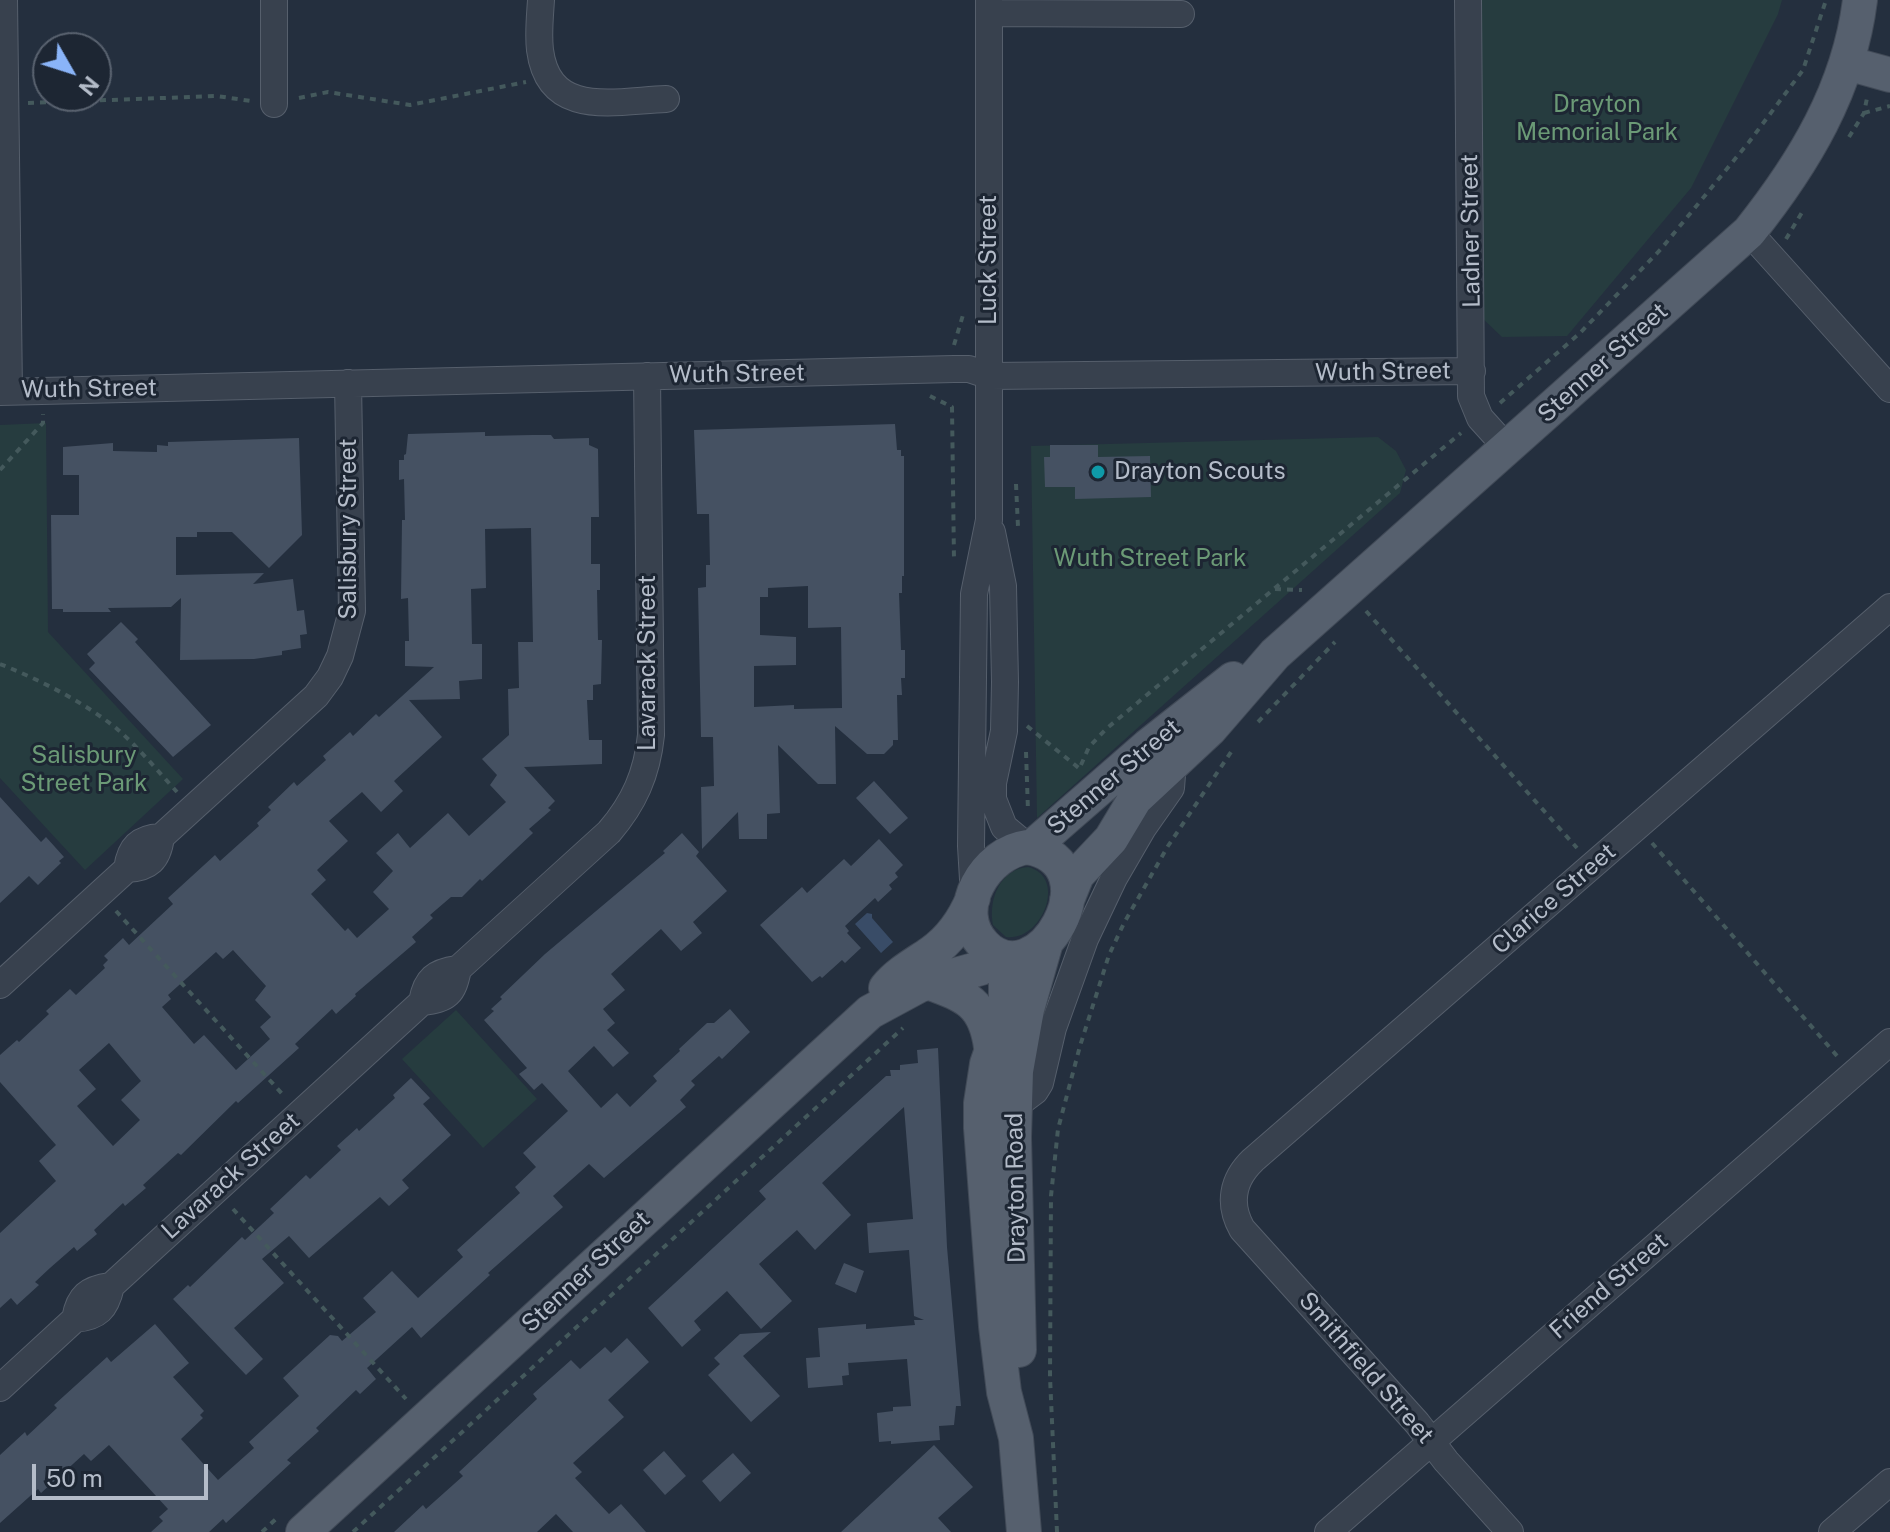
<!DOCTYPE html>
<style>
body{margin:0}
#map{position:relative;width:1890px;height:1532px;overflow:hidden;background:#242f3e;font-family:"Public Sans",sans-serif}
canvas{display:block}
.north{position:absolute;left:32px;top:32px;width:80px;height:80px;box-sizing:border-box;background:#1d2633;border:2px solid #59626f;border-radius:50%;rotate:129deg;font-size:22px;font-weight:700;line-height:32px;text-align:center;color:#b4bcc9}
.north::after{content:'';display:block;margin:auto;width:28px;height:36px;background:#8ab4f8;clip-path:polygon(50% 0,100% 100%,50% 72%,0 100%)}
.scale{position:absolute;left:32px;top:1464px;width:176px;height:36px;box-sizing:border-box;border:4px solid #b4bcc9;border-top:0;padding-left:10px;font-size:24px;line-height:28px;white-space:nowrap;color:#b4bcc9;-webkit-text-stroke:6px #1d2633;paint-order:stroke}
</style>
<div id="map">
<canvas width="1890" height="1532"></canvas>
<div class="north">N</div>
<div class="scale">50 m</div>
</div>
<script>
const g = document.querySelector('canvas').getContext('2d');
g.lineJoin = 'round';
function fillPath(path, color) {
  g.fillStyle = color;
  g.fill(path, 'evenodd');
}
function stroke(path, color, width, dash) {
  g.strokeStyle = color;
  g.lineWidth = width;
  g.lineCap = dash ? 'butt' : 'round';
  g.setLineDash(dash || []);
  g.stroke(path);
}
function write(font, color, halo, rows, align = 'center') {
  g.font = font + ' "Public Sans",sans-serif';
  g.lineWidth = 6;
  g.setLineDash([]);
  g.textBaseline = 'middle';
  g.strokeStyle = halo;
  g.fillStyle = color;
  for (const [text, x, y, turn = 0] of rows) {
    g.save();
    g.translate(x, y);
    g.rotate((+turn || 0) * Math.PI / 180);
    g.textAlign = isNaN(turn) ? turn : align;
    if (halo) g.strokeText(text, 0, 0);
    g.fillText(text, 0, 0);
    g.restore();
  }
}
fillPath(new Path2D(`
 M1481 0H1782L1778 14 1691 188 1567 336 1502 337 1482 318Z
 M46 423 48 632 183 779 85 870 0 778V425Z
 M1378 437 1396 451 1406 470 1400 493 1037 818 1031 446Z
 M1028 867C1068 877 1042 942 1006 937L993 925C988 900 1000 869 1028 867Z
 M456 1010 537 1099 483 1148 402 1059Z`), '#263c3f');
fillPath(new Path2D(`
 M867 913 872 914V918L893 942 881 953 855 924Z`), '#394c67');
fillPath(new Path2D(`
 M895 424 897 450H901V456H904V576H902V593H899L901 650H905V678H901L902 695H897L898 740H893V745L884 754H867L835 726 836 784H818L778 745 780 813 767 814V839H739L738 812 702 849 701 787 714 786 713 737H701L698 588 706 587V565H710L709 514H697L694 430ZM808 586V628L841 627 842 708 794 709V705L754 707V666L796 665V637L760 635V597H768V588Z
 M485 432V436L532 435H551L554 439 589 438V445L598 449 599 517H591V564H600V590H597L598 640H602L601 684 593 685V700H587L589 740H602V764L524 767 555 801 548 808 551 810 529 829 533 833 482 881 480 879 462 897H451L430 915 433 918 412 937 416 942 355 994 356 996 336 1014 332 1009 295 1044 299 1048 238 1103 236 1101 181 1155 178 1153 143 1185 146 1188 125 1206 123 1203 94 1230 97 1234 77 1251 74 1247 50 1268 35 1282 39 1285 17 1305 11 1298 0 1308V1233L56 1181 39 1161 56 1145 0 1082V1055L17 1040 19 1042 49 1014 46 1011 70 989 76 995 105 968 103 965 108 960 104 956 123 938 129 945 173 904 168 898 215 855 220 861 259 826 257 823 271 810 268 807 294 782 297 786 326 760 323 756 350 732 353 736 376 714 379 717 434 667 405 666V641H409L408 598 401 599 402 520H405L404 479 399 480V460H404V455L406 454 408 434ZM531 528 533 642H518L519 688 508 689 509 735 482 759 497 775 490 785 506 802 469 836 448 813 410 848 398 833 376 853 393 871 373 892 389 909 357 938 348 928 345 931 311 894 326 880 317 870 348 841 329 821 362 792 381 812 403 791 394 781 442 737 409 700 460 699 459 681 482 679V644H472L471 589 486 588 485 529ZM233 950 266 986 255 1000 271 1017 260 1027 270 1039 236 1070 204 1035 194 1044 162 1007 171 999 168 995 216 952 223 959ZM109 1043 141 1081 121 1100 140 1120 113 1146 77 1106 96 1089 79 1070Z
 M299 438 302 535 269 568 232 532H197V537H176V575L264 573 253 584 293 579 297 611 304 610 307 634 300 635 301 648 282 651V655L254 659 180 660 181 598 171 607 108 608 111 612H63V609H52L51 515H79V475H63V447L113 443V451L157 452V445L168 446V442Z
 M1050 445H1098V457L1150 456 1151 497 1075 499V487H1045L1044 457H1050Z
 M121 622 138 639 135 642 211 725 173 757 89 669 95 663 87 654Z
 M874 781 908 818 890 834 856 798Z
 M0 797 41 842 46 837 64 857 59 861 61 863 38 885 29 876 0 903Z
 M682 833 699 852 696 856 727 891 693 922 702 933 681 951 661 929 611 974 625 990 603 1009 615 1023 607 1030 629 1053 613 1067 594 1046 568 1071 601 1108 617 1093 630 1107 657 1081 653 1076 680 1051 679 1049 707 1023H714L730 1009 750 1032 722 1059 719 1056 691 1081 695 1085 680 1100 686 1107 604 1178 589 1164 553 1196 563 1207 488 1273 490 1275 421 1338 412 1327 367 1368 376 1379 360 1394 356 1390 316 1428 319 1431 287 1460 291 1463 226 1523 223 1519 209 1532H151L163 1521 159 1517 168 1509 109 1445 91 1461 84 1454 41 1493 38 1489 0 1523V1455L25 1432 27 1436 57 1408 54 1405 107 1357 111 1362 155 1324 189 1363 173 1377 204 1411 200 1415 203 1418 181 1439 218 1480 254 1448 249 1442 299 1396 283 1378 330 1335 338 1336 342 1341 376 1312 363 1298 392 1271 418 1298 463 1257 457 1250 520 1193 515 1187 536 1167 523 1153 568 1111 542 1083 534 1090 519 1074 527 1068 484 1020 494 1011 491 1009 502 999 500 997 545 954 665 853 663 851Z
 M879 839 903 865 895 873 898 877 889 885 892 889 878 902 875 898 845 926 849 931 847 933 861 948 845 963 842 960 822 978 820 976 812 982 760 925 802 887 807 893 844 859 851 866Z
 M938 1048 947 1247 961 1406H956L954 1425 939 1426 940 1440 891 1444V1441L879 1442 877 1413 893 1411V1407L911 1406 907 1359 848 1363 849 1375 842 1376 843 1385 808 1388 806 1358 820 1357 818 1328 866 1324V1329L915 1325 914 1320H924L914 1316 909 1250 869 1253 867 1223 913 1219 904 1107 822 1183 851 1215 815 1250 797 1230 759 1264 792 1301 761 1329 727 1291 694 1321 701 1330 682 1347 648 1308 766 1199 759 1191 886 1076H891L890 1070H900V1065L918 1063 917 1050Z
 M411 1078 430 1098 423 1104 451 1135 402 1180 409 1188 389 1206 380 1197 309 1258 289 1236 262 1259 284 1283 234 1328 263 1359 246 1375 173 1299 188 1285 190 1287 242 1237 245 1240 274 1213 270 1209 306 1175 310 1179 341 1150 337 1146 357 1128 359 1131 395 1098 393 1095Z
 M844 1263 864 1271 856 1293 835 1284Z
 M771 1332 743 1356 780 1396 751 1422 708 1375 720 1364 714 1358 740 1334Z
 M627 1338 649 1362 608 1400 624 1417 573 1463 582 1472 575 1478 609 1514 621 1504 646 1532H573L556 1514 537 1532H394L423 1505 426 1509 463 1476 459 1472 537 1399 533 1394 571 1360 580 1369 605 1347 611 1353Z
 M934 1445 973 1487 938 1518 951 1532H841Z
 M664 1451 686 1476 665 1495 643 1470Z
 M733 1453 751 1473 720 1502 702 1481Z`), '#455162');
const minor = new Path2D(`
 M4 0 9 391
 M274 0V104
 M541 0C540 16 538 34 540 50 549 119 615 101 666 99
 M1468 0 1471 396 1480 418 1508 449
 M989 13 1181 14
 M1749 232 1890 389
 M0 392 954 369H969L990 376 1472 371
 M992 532 1003 586 1005 682 1004 731 993 783V799L1004 827 1028 847
 M127 869C130 847 139 838 161 837L316 696 330 677 340 656 352 611 348 383
 M974 896 971 846 974 594 989 520V0
 M0 985 127 869C149 868 158 860 161 837
 M422 1002C448 999 453 994 458 969
 M1000 1102 1023 1100 1035 1091 1040 1083 1053 1028 1085 939 1114 878 1143 828 1171 788 1172 775 1161 760
 M75 1319C98 1317 106 1309 111 1286
 M0 1388 75 1319C79 1296 88 1289 111 1286L422 1002C426 979 435 972 458 969L609 832C634 803 647 774 651 735L647 376
 M1328 1532 1890 1042
 M1510 1532 1446 1461 1417 1423 1242 1229C1228 1204 1232 1180 1253 1160L1890 607
 M1832 1532 1890 1482`);
const major = new Path2D(`
 M1847 63 1890 75
 M1028 847C1117 864 1037 1001 984 945 950 910 986 852 1028 847Z
 M1031 848 1148 746 1233 679
 M1067 900 1077 875 1111 839 1135 799 1210 729 1275 654 1749 232C1804 163 1849 89 1860 0
 M1006 958V1009L987 1064 981 1103V1128L996 1326 1004 1392 1016 1438 1024 1532
 M928 982C966 996 985 1003 991 1047
 M886 988C898 973 915 964 931 953 951 939 964 920 973 898
 M1019 1350 1014 1137 1016 1071 1027 1009 1046 942
 M303 1532 870 1012 920 985 981 968 1000 956`);
stroke(minor, '#565f6c', 28);
stroke(major, '#414a57', 36);
stroke(new Path2D(`
 M299 98 328 92 410 105 526 82
 M28 103 217 96 251 101
 M1864 113 1890 106
 M1849 137 1864 113 1867 98
 M1786 239 1804 209
 M954 345 963 315
 M930 396 952 407 954 561
 M1500 403 1580 333 1661 249 1749 142 1803 70 1826 0
 M0 470 43 423V414
 M1016 484 1018 527
 M1275 589 1302 590
 M1366 611 1577 848
 M0 664C40 680 82 701 116 728 138 747 157 770 177 792
 M1258 722 1335 642
 M1027 726 1080 769
 M1026 752 1028 811
 M1081 765 1089 747 1106 729 1461 433
 M1652 843 1838 1057
 M116 911 285 1097
 M233 1209 406 1399
 M262 1532 276 1519
 M353 1532 903 1028
 M1057 1532 1050 1377 1051 1196 1058 1129 1080 1046 1109 955 1124 923 1168 846 1233 749`), '#44595c', 4, [6, 6]);
stroke(minor, '#38414e', 26);
stroke(major, '#56606e', 34);
for (const [x, y, r, color] of [
 [1098,472,8,"#0f9aa8"]
]) {
  const dot = new Path2D();
  dot.arc(x, y, r, 0, 2 * Math.PI);
  g.fillStyle = color;
  g.fill(dot);
  stroke(dot, '#1d2633', 3);
}
write('24px', '#6b9a76', '#1d2633', [
 ["Drayton",1597,105],
 ["Memorial Park",1597,133],
 ["Wuth Street Park",1150,559],
 ["Salisbury",84,756],
 ["Street Park",84,784]
]);
write('24px', '#b4bcc9', '#1d2633', [
 ["Ladner Street",1471,231,-91],
 ["Luck Street",989,260,-90],
 ["Stenner Street",1603,363,-42],
 ["Wuth Street",1383,372,-1],
 ["Wuth Street",737,374,-1],
 ["Wuth Street",89,389,-1],
 ["Salisbury Street",349,529,-90],
 ["Lavarack Street",648,663,-90],
 ["Stenner Street",1114,777,-40],
 ["Clarice Street",1554,899,-41],
 ["Lavarack Street",231,1176,-42],
 ["Drayton Road",1016,1188,-91],
 ["Stenner Street",586,1272,-43],
 ["Friend Street",1609,1286,-41],
 ["Smithfield Street",1366,1368,49]
]);
write('24px', '#b4bcc9', '#1d2633', [
 ["Drayton Scouts",1114,472]
], 'left');
</script>
